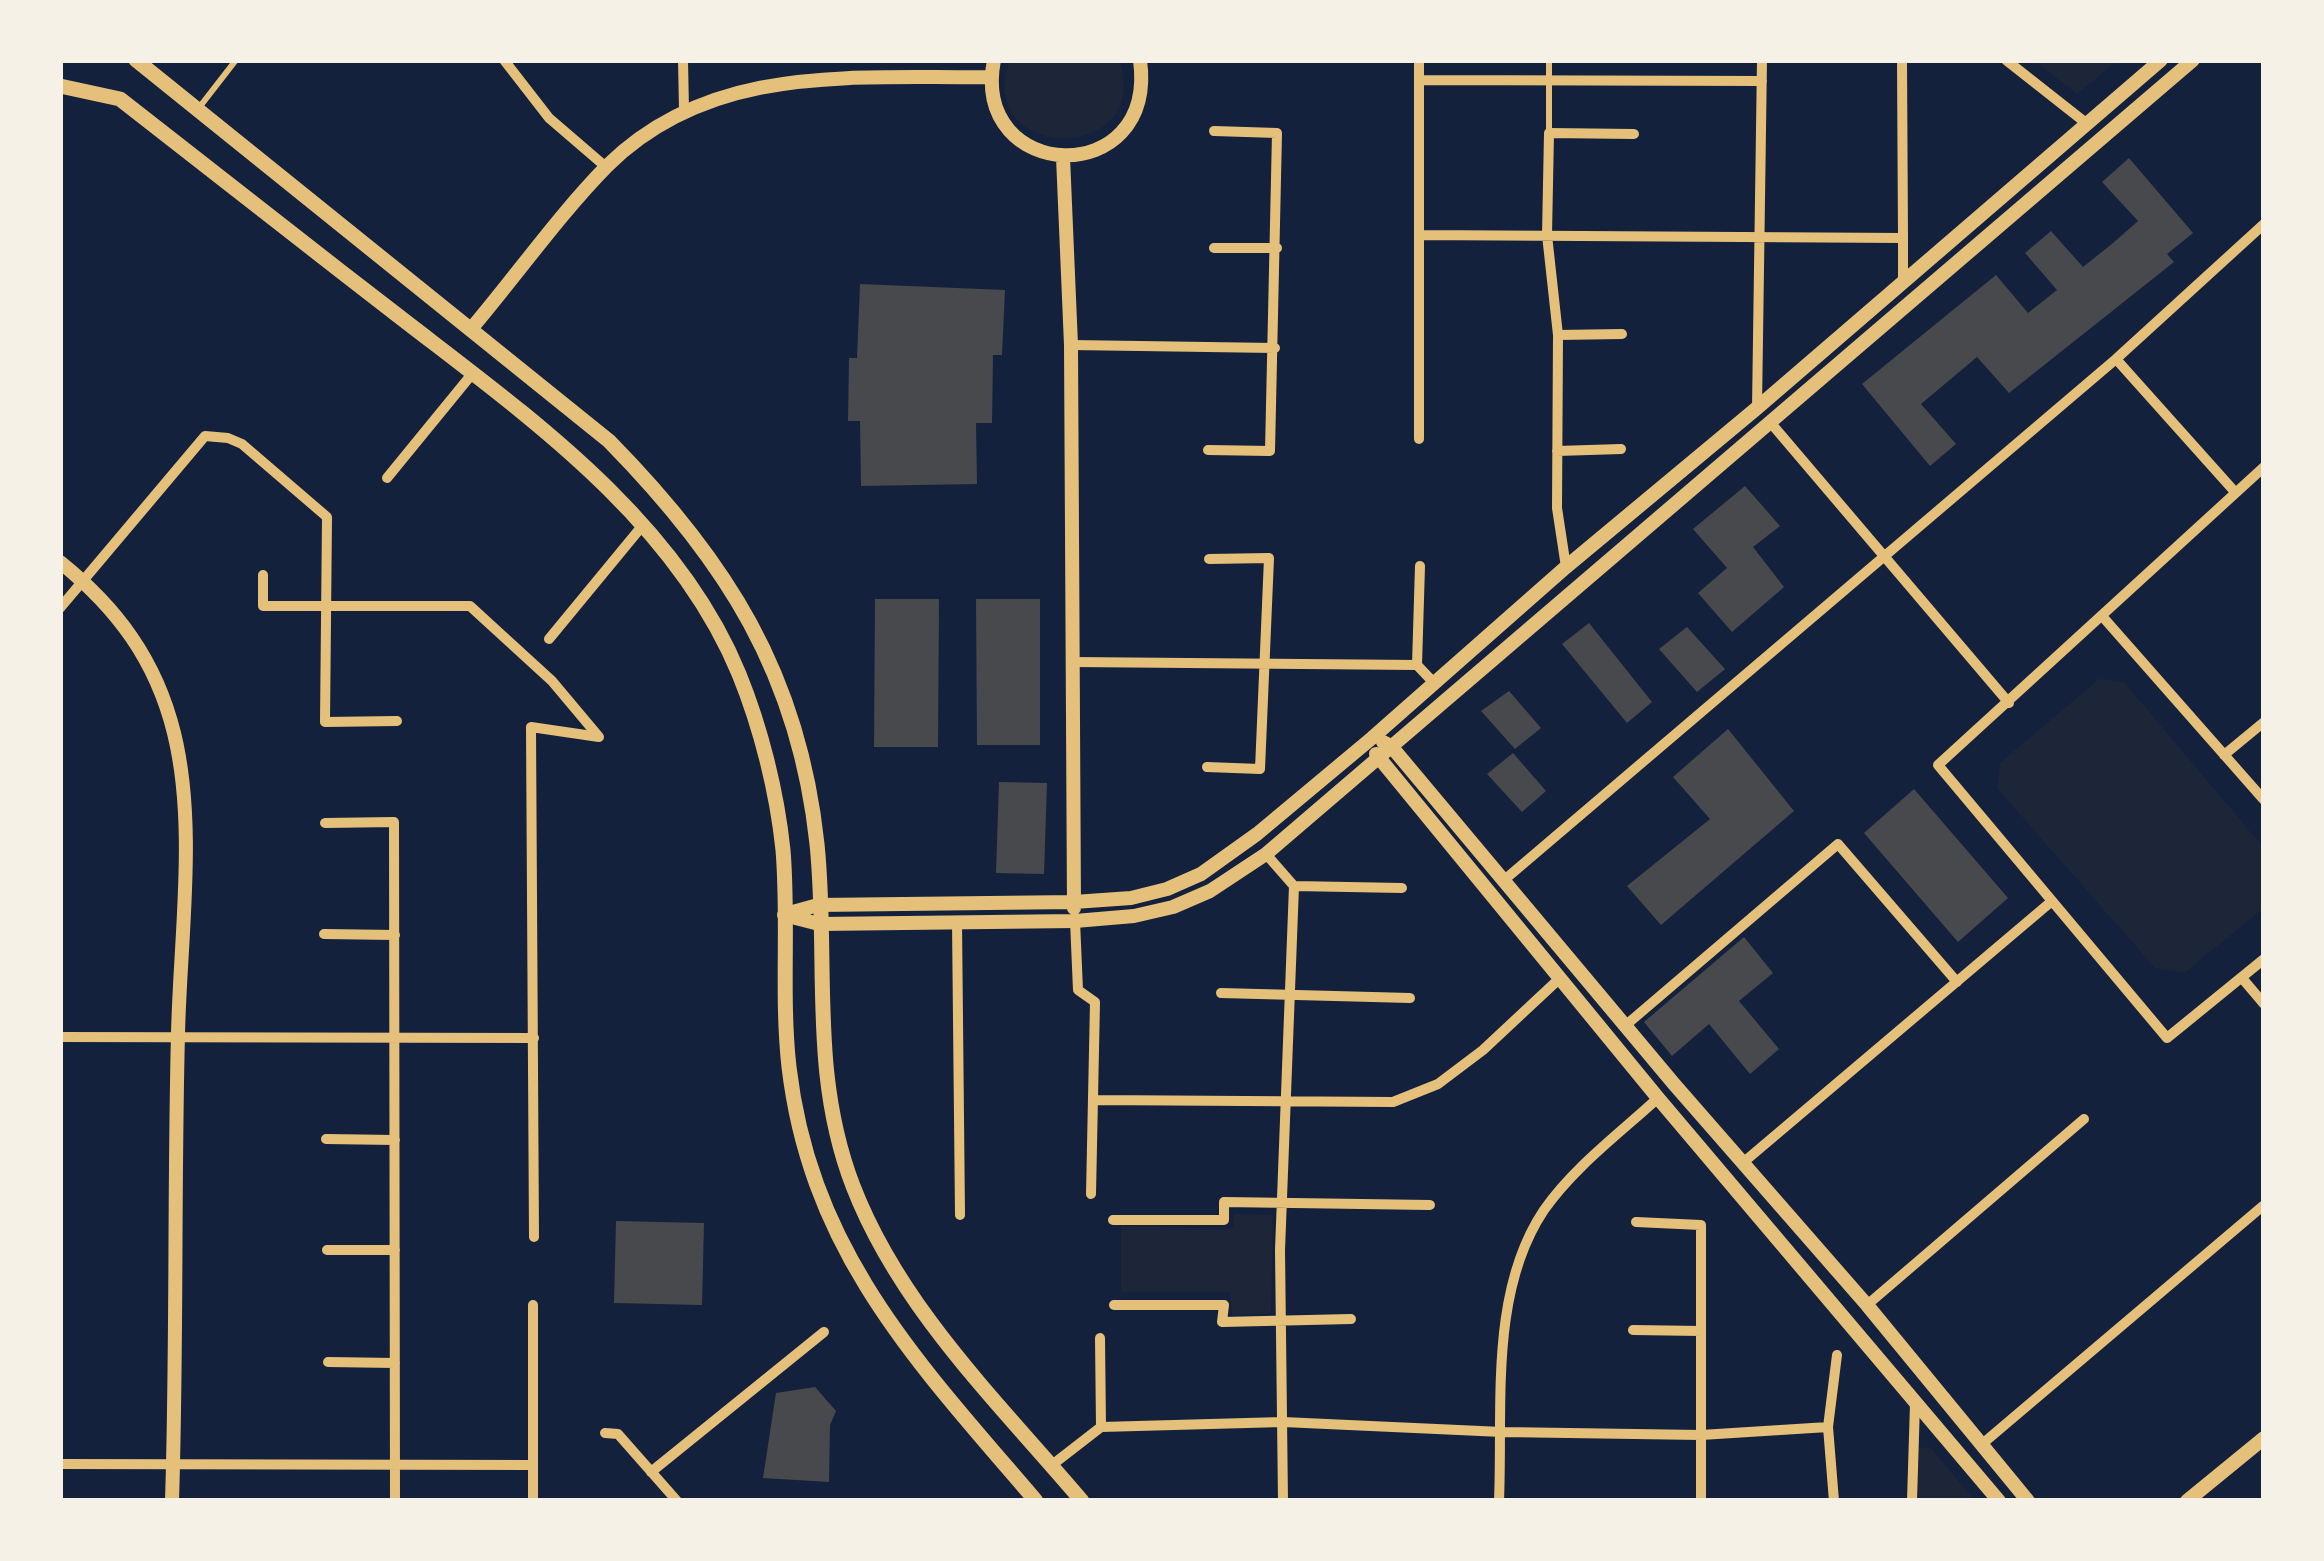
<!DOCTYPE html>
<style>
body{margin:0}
#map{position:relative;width:2324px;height:1561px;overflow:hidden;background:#14213d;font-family:Arial,sans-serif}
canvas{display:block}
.frame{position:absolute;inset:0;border:63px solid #f6f1e7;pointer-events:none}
</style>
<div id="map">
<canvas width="2324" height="1561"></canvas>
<div class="frame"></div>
</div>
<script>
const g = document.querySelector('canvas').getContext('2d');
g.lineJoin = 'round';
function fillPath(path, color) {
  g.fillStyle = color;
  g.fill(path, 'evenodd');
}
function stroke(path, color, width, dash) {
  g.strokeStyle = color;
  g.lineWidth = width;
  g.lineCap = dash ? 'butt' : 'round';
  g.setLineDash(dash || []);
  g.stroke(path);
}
fillPath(new Path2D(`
 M1010 60H1119C1155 166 971 162 1010 60Z
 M2034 60H2118L2077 94Z
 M2099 679 2124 682 2264 848V908L2184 973 2155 968 1997 788 2000 763Z
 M1234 1214 1273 1215 1271 1313 1232 1315 1230 1292H1121V1226L1233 1229Z
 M1930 1447 1975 1501H1917L1919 1448Z`), '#1d2539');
fillPath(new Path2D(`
 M2129 158 2193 233 2167 254 2174 262 2009 393 1977 357 1921 404 1956 444 1930 466 1862 384 1996 275 2028 313 2057 290 2025 253 2051 231 2083 267 2113 243 2138 221 2102 182Z
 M860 284 1005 290 1002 355H993L992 423H976L977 484 861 486 860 421H848L849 358H857Z
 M1745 486 1780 526 1753 547 1784 587 1732 632 1698 593 1727 568 1693 529Z
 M875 599H939L938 747H874Z
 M976 599H1040V745H977Z
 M1589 623 1652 702 1627 723 1562 644Z
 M1687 627 1725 669 1697 692 1659 649Z
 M1509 691 1541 728 1515 749 1481 711Z
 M1728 729 1794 811 1661 925 1627 886 1710 819 1673 777Z
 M1513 753 1546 791 1522 812 1487 774Z
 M999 782 1047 783 1044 874 996 873Z
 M1914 789 2008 898 1958 942 1864 833Z
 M1744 937 1773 973 1739 1001 1779 1049 1750 1074 1709 1024 1672 1056 1644 1022Z
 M616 1221 704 1223 702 1305 614 1303Z
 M815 1387 836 1411 830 1425 829 1482 763 1478 776 1393Z`), '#48494c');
stroke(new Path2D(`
 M198 109 236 60
 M1549 133V60`), '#e5c07b', 6);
stroke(new Path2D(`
 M504 60 549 118 606 167
 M683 60 684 110
 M2006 60 2086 123
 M1419 80 1762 81
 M1420 235 1903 238 1902 60
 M1903 238V283
 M1214 248H1277
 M1558 335 1622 334
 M1071 345 1275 348
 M2116 359 2235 492
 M1757 408 1762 60
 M1770 422 2009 703
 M1419 439V60
 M1208 450 1270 451 1277 133 1214 131
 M1557 451 1621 449
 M2264 467 1938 765 2167 1038 2264 959
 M387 478 472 374
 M1420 566 1417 665 1435 684
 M1566 567 1557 508 1558 335 1547 235 1549 133 1634 134
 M263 575V606H470L552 681 599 737
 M60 608 205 436 228 438 242 444 327 517 325 722 397 721
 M2102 616 2264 800
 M549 639 643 525
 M1073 662 1417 665
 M2224 755 2264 722
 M1207 767 1260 769 1269 558 1209 559
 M325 823 394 822 395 1501
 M1266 854 1294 886 1402 888
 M1503 881 2116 359 2264 224
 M1075 921 1078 990 1095 1002 1091 1194
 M957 922 960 1215
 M324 934 395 935
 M2242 978 2264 1004
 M1221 993 1410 998
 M1626 1025 1838 844 1957 982
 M60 1037 534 1038
 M1096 1100 1393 1102 1438 1084 1483 1050 1559 979
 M326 1139 395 1140
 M1745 1161 2052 901
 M1113 1220H1224V1202L1430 1205
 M1636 1222 1701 1225V1501
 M534 1237 531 727 599 737
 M327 1250H395
 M533 1305V1501
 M1114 1305H1224L1222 1322 1351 1319
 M1867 1305 2084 1119
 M1633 1330 1701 1331
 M1100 1338 1101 1427
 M328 1362 395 1363
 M1101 1427 1283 1422 1502 1432 1701 1435 1828 1427
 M605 1433 618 1434 677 1501
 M1981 1445 2264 1205
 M60 1464 533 1465
 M1052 1465 1101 1427
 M651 1472 824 1332
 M1283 1501 1280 1250 1294 886
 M1499 1501C1503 1405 1489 1292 1544 1210 1574 1167 1620 1133 1658 1098
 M1834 1501 1828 1427 1837 1355
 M1912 1501 1915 1404`), '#e5c07b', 10);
stroke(new Path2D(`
 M994 60C970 183 1158 191 1140 60
 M1063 157 1071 345 1074 908
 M471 329C516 276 558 216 607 166 712 62 855 79 991 77
 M60 562C117 608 156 660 174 733 197 826 180 938 178 1034 174 1190 177 1345 172 1501
 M1383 742 1391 746 1674 1084 1867 1305 2028 1501
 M1376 754 1658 1098 1999 1501
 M789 913 818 905 1074 902 1131 898 1167 889 1201 874 1257 834 1372 738 1566 567 1757 408 2161 60
 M784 915 819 924 1075 921 1134 916 1173 907 1210 891 1266 854 2193 60
 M2187 1501 2264 1438`), '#e5c07b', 14);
stroke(new Path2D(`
 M136 60 609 441C726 560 799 674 817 844 829 961 809 1072 853 1186 900 1308 999 1403 1082 1501
 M60 86 120 99C211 170 301 241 392 311 522 412 674 516 739 674 761 728 777 792 783 850 789 922 781 996 789 1067 811 1254 920 1365 1036 1501`), '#e5c07b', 15);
</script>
